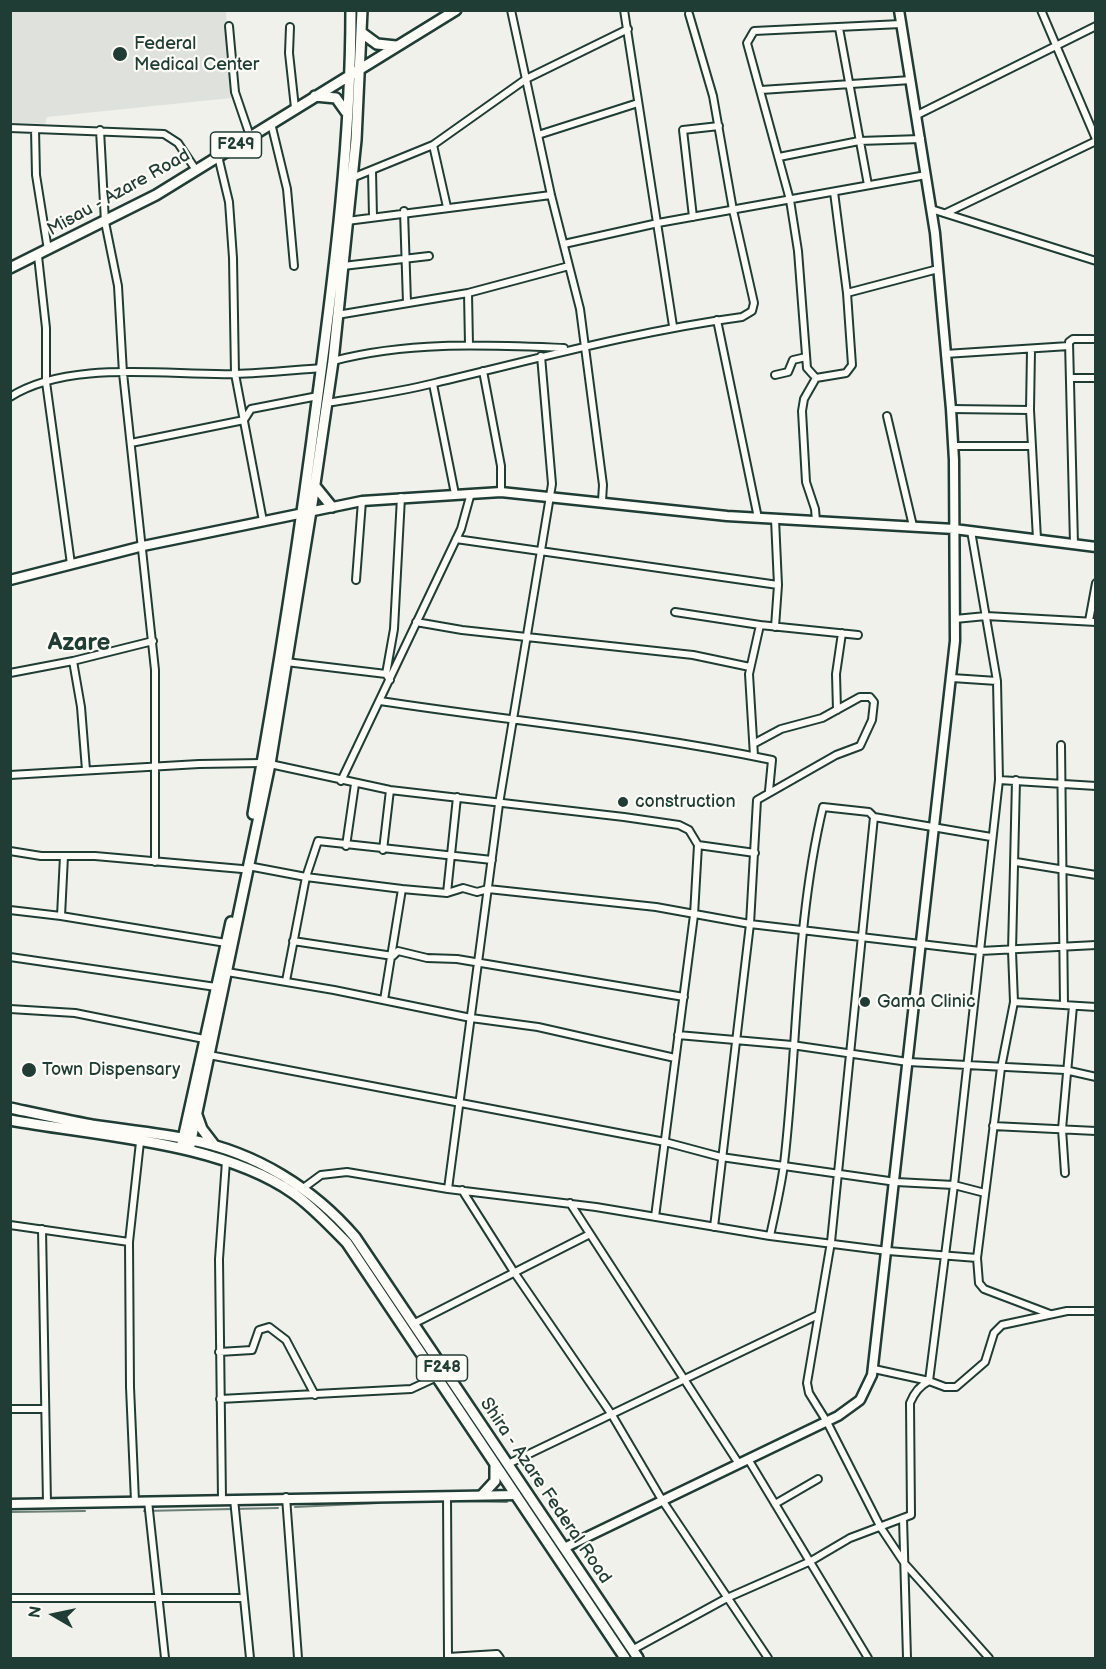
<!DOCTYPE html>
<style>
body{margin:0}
#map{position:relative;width:1106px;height:1669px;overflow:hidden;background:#f0f1eb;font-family:"Balsamiq Sans",sans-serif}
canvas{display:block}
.frame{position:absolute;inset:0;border:12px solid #1f3d34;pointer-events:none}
.north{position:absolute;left:24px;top:1585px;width:60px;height:60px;-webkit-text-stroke:4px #fdfcf7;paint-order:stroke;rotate:279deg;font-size:16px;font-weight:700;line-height:24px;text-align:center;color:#1f3d34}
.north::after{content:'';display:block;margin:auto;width:21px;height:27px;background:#1f3d34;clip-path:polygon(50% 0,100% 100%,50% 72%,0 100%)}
</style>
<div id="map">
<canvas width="1106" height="1669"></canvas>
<div class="frame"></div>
<div class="north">N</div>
</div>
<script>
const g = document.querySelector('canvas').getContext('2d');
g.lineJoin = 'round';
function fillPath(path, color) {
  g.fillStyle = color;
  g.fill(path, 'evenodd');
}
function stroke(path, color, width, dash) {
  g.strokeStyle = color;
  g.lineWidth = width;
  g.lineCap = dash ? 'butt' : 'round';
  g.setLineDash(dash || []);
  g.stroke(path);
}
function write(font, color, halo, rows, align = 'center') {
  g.font = font + ' "Balsamiq Sans",sans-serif';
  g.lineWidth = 4.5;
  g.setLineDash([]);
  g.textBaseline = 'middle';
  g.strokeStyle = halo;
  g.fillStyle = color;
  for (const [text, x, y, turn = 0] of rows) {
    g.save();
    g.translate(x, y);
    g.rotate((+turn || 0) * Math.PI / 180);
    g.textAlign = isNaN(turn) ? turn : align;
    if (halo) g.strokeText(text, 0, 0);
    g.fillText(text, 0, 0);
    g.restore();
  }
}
fillPath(new Path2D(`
 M11 11H226L231 98 47 117 45 124 11 123Z`), '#dfe2dc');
stroke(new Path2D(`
 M453 1501 507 1502
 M295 1507 378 1503
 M144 1511 278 1508
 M10 1512 85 1511`), '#6c8077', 2);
const street = new Path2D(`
 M511 10 551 195 580 309 603 485 602 501
 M624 10 673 326
 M1041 10 1096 139
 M229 26 235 92 250 136
 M290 27 289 53 295 108
 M839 28 868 185
 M761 90 911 80
 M917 115 1096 26
 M271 123 287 189 294 266
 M10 128 164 134 178 143 196 170
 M35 129 36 175 48 250
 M100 130 105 222 118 286 123 373 155 670V862
 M538 135 638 103
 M433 145 447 207
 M218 156 229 202 233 258 235 374 263 521
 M779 157 859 141 921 139
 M372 170 373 217
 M352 178 433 145 526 79 628 29
 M834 192 847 293 852 365 846 373 816 378 807 368 798 251 790 200 747 43 754 31 901 24
 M931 209 1096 261
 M404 211 407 303
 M946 213 1096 141
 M693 217 683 130 719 126
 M347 221 551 195
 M564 244 658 223 926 175
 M38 256 46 328V382L71 564
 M343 266 429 256
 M468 293 469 345
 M847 293 938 269
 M337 315 468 293 569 266
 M717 320 758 518
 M1031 350 1030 410 1037 539
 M945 354 1069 346
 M333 361C409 341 486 345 564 348
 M483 371 501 466V492
 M775 375 788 372 793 360 806 357
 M816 378 804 399 802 411 806 482 815 509 816 521
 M1071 378H1096
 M433 384 455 494
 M10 397C70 359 168 376 235 374 264 373 293 370 322 368
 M327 403C363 397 399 392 435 383 537 359 637 331 742 317L752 311 754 303 733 210 713 96 689 14
 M951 409 1030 410
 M887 416 913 526
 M131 443 244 420 251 409 318 396
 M953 446H1031
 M775 519 778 585 775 627
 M971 531 997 681 999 780 954 1185 929 1381 945 1387H956L985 1362 994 1333 1002 1325 1067 1311H1096
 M456 539 778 585
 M1074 544 1069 342 1073 339H1096
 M356 580 362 501
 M675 612 760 625 858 635
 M955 619 986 616 1096 622
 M1089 621 1096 583
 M416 622 462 630 693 655 750 667
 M73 661 81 707 86 770
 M286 662 386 674
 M10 673 73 661 153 641
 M952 678 997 681
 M390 680 386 674 394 629 401 497
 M380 701C511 721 642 733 772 760L769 791
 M837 710 836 674 842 633
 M1061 745 1064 1005
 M754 756 749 674 760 625
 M270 764 390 790 624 817 679 825 689 830 698 845 694 915 655 1217
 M10 775 199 764 262 763
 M999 780 1096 786
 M1016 780 1012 951 1014 1002 1001 1068 977 1258 979 1283 984 1289 1050 1314
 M341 781 461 529 471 493
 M874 817 831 1242 807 1383 809 1393 827 1422 881 1528 905 1564 989 1658
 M698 845 755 853
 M346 846 355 784
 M383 850 390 790
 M10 851 41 856H95L242 869
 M1016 862 1096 875
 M248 866 306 877 402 889 447 893 463 888 477 892 488 889 656 907 750 924 980 951 1096 945
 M447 893 457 797
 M10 910 61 916 226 943
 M61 916 64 856
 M293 941 393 956 398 951 427 958 457 959 684 997
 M10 957 216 987
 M227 972 334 990 471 1018 538 1027 675 1058
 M286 981 306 877 318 841 492 860
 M384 1000 402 889
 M1014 1002 1096 1007
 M10 1009 75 1013 204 1039
 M678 1035 792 1045 908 1062 1065 1070 1096 1077
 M209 1055 665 1142 721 1157 896 1182 954 1185 985 1193
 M993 1126 1096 1131
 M1065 1173 1062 1129 1073 1006
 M302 1189 321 1175 347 1172 448 1189 596 1207 770 1236 888 1251 977 1258
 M448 1189 499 804 552 484 541 356
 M462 1190 514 1272 612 1415 662 1500 768 1658
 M570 1203 739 1464
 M10 1225 129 1242
 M714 1227 750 924 757 800 836 755 860 746 872 720 874 702 870 697H860L822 718 781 729 755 743
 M42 1229 47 1503
 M770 1236C775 1212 781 1188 784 1164 798 1046 795 924 823 807L869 812 874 817 991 837
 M413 1324 590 1234
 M219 1352 252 1350 259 1330 269 1327 286 1340 315 1395
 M220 1399 411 1389 437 1377
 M10 1409H43
 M748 1459 868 1658
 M508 1464 818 1315
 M447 1496 448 1658
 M286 1497 298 1658
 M222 1499 219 1259 226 1161
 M234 1499 250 1658
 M135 1501 130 1387 129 1242 140 1142
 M148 1501 165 1658
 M775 1504 818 1479
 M903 1518 907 1658
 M10 1598H244
 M632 1650 727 1598 811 1561 850 1538 911 1515 910 1403C914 1393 919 1386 929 1381L874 1369
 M448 1657 497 1654 500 1658`);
const secondary = new Path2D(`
 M10 580 143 546 362 501 501 492 727 516 954 529 1096 547
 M10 1504 516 1495
 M564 1548 838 1416 860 1400 872 1375 955 641 954 460 951 409 935 233 899 10`);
const primary = new Path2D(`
 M362 33 377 44 396 46
 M315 96 336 98 346 112
 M10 268 156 195 456 10
 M315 486 332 507
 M253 814C278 675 300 534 318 394 335 267 351 139 351 10
 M10 1108C38 1114 65 1120 92 1125 125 1130 159 1133 192 1140 256 1153 313 1188 355 1237L638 1658
 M197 1115 202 1129 215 1146
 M10 1120C98 1136 220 1142 293 1193 313 1207 330 1226 347 1243L625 1658
 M181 1148 231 922
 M189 1150 270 764 311 511 333 361 356 140 362 10
 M483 1494 495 1481V1464`);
stroke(street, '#1f3d34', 10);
stroke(secondary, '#1f3d34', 13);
stroke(primary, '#1f3d34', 14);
stroke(street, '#fdfcf7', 6);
stroke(secondary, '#fdfcf7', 8);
stroke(primary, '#fdfcf7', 9);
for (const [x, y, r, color] of [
 [120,54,8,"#1f3d34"],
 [623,802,6,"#1f3d34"],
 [865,1002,6,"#1f3d34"],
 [29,1070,8,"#1f3d34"]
]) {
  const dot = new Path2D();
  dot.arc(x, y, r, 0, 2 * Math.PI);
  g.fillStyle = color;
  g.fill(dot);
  stroke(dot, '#fdfcf7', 2);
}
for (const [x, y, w] of [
 [236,145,51],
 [442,1368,51]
]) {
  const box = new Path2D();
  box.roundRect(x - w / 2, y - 13, w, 26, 4.5);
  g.fillStyle = '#fdfcf7';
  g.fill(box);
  stroke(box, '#1f3d34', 1.5);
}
write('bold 16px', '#1f3d34', null, [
 ["F249",236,145],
 ["F248",442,1368]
]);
write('18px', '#1f3d34', '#fdfcf7', [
 ["Federal",134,44],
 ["Medical Center",134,65],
 ["construction",635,802],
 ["Gama Clinic",877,1002],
 ["Town Dispensary",42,1070]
], 'left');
write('18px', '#1f3d34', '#fdfcf7', [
 ["Misau - Azare Road",119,193,-29],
 ["Shira - Azare Federal Road",545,1491,56]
]);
write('bold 24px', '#1f3d34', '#fdfcf7', [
 ["Azare",79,644]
]);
</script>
